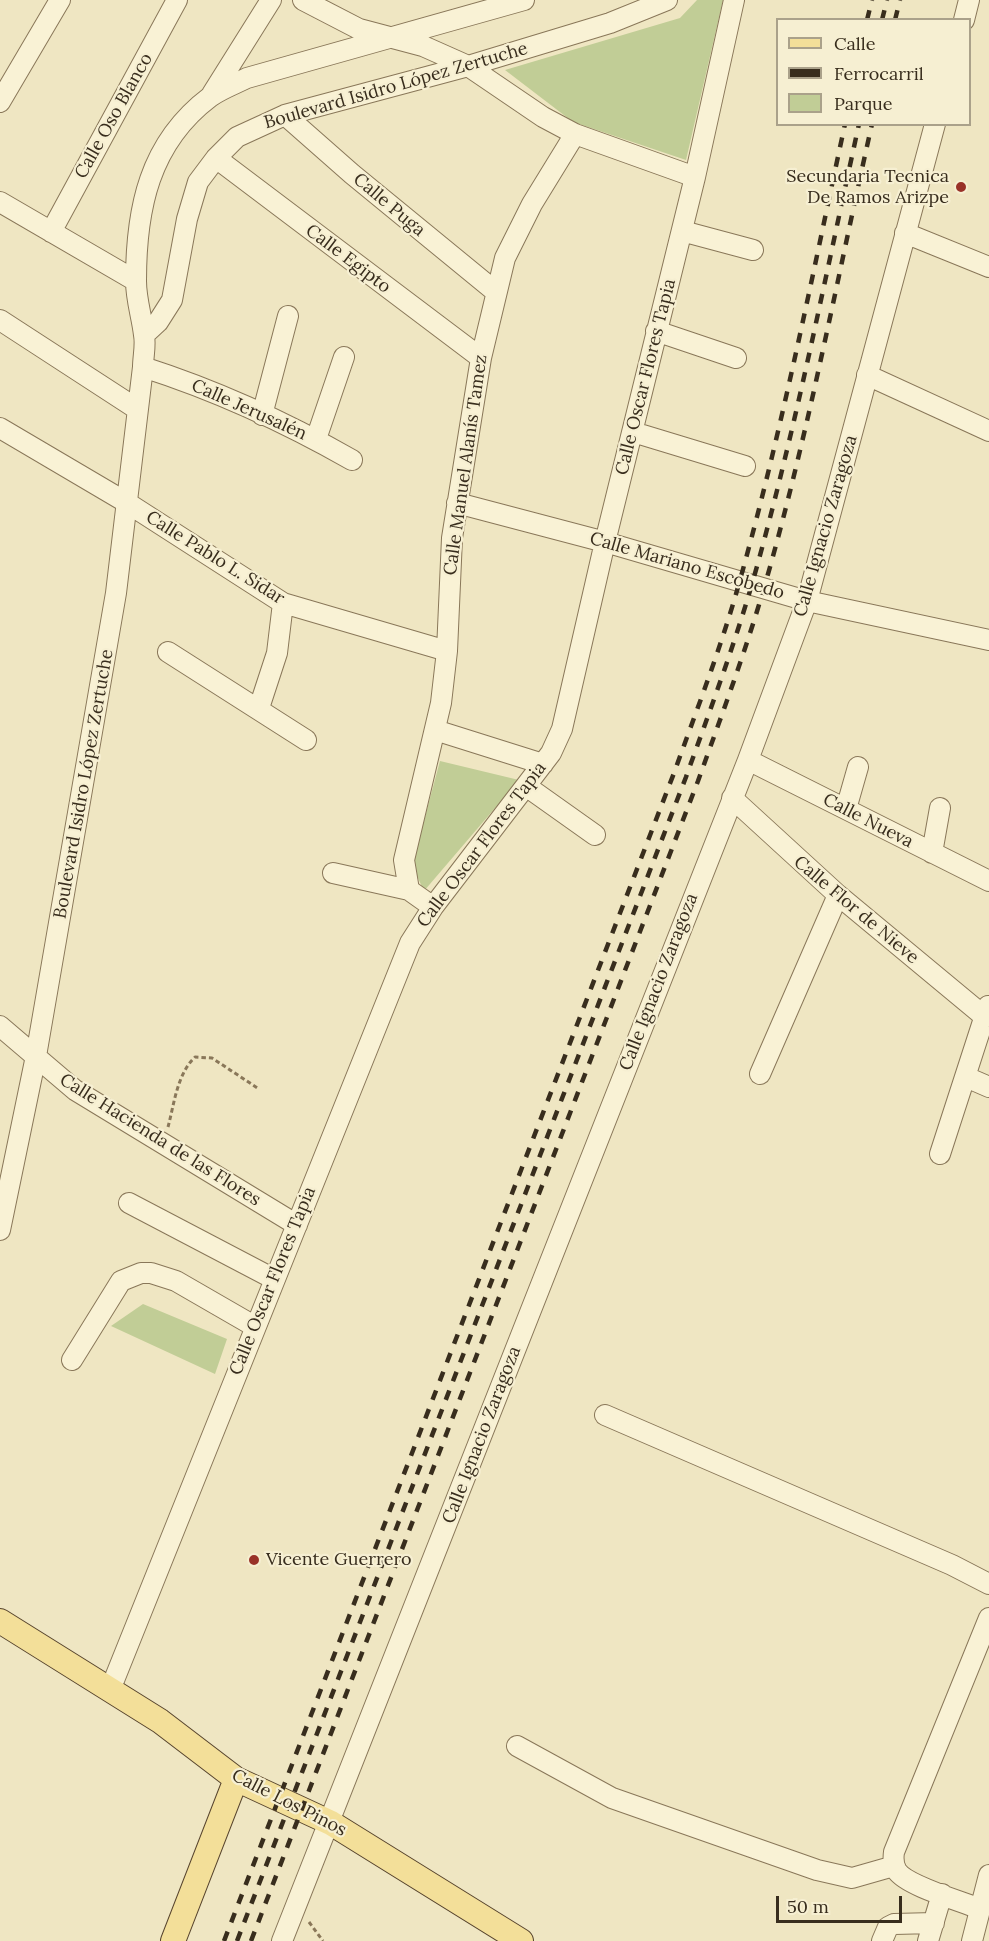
<!DOCTYPE html>
<meta charset="utf-8">
<style>
body{margin:0}
#map{position:relative;width:989px;height:1941px;overflow:hidden;background:#efe6c2;font-family:Lora,serif}
canvas{display:block}
.legend{position:absolute;left:776px;top:18px;width:195px;height:108px;box-sizing:border-box;background:#f6efd2;border:2px solid #aaa18a;margin:0;padding:8px 10px;list-style:none;font-size:18px;color:#382d1d}
.legend li{display:flex;align-items:center;gap:12px;height:30px}
.legend b{width:30px;border:2px solid #aaa18a}
.scale{position:absolute;left:776px;top:1896px;width:126px;height:27px;box-sizing:border-box;border:3px solid #382d1d;border-top:0;padding-left:8px;font-size:18px;line-height:21px;white-space:nowrap;color:#382d1d;-webkit-text-stroke:4px #f6efd2;paint-order:stroke}
</style>
<div id="map">
<canvas width="989" height="1941"></canvas>
<ul class="legend">
<li><b style="height:8px;background:#f3df99"></b>Calle</li>
<li><b style="height:8px;background:#382d1d"></b>Ferrocarril</li>
<li><b style="height:16px;background:#c1cd96"></b>Parque</li>
</ul>
<div class="scale">50 m</div>
</div>
<script>
const g = document.querySelector('canvas').getContext('2d');
g.lineJoin = 'round';
function fillPath(path, color) {
  g.fillStyle = color;
  g.fill(path, 'evenodd');
}
function stroke(path, color, width, dash) {
  g.strokeStyle = color;
  g.lineWidth = width;
  g.lineCap = dash ? 'butt' : 'round';
  g.setLineDash(dash || []);
  g.stroke(path);
}
function write(font, color, halo, rows, align = 'center') {
  g.font = font + ' Lora,serif';
  g.lineWidth = 4.5;
  g.setLineDash([]);
  g.textBaseline = 'middle';
  g.strokeStyle = halo;
  g.fillStyle = color;
  for (const [text, x, y, turn = 0] of rows) {
    g.save();
    g.translate(x, y);
    g.rotate((+turn || 0) * Math.PI / 180);
    g.textAlign = isNaN(turn) ? turn : align;
    if (halo) g.strokeText(text, 0, 0);
    g.fillText(text, 0, 0);
    g.restore();
  }
}
fillPath(new Path2D(`
 M697 0H723L686 160 573 122 505 70 680 18Z
 M440 761 519 780 424 891 412 865Z
 M143 1304 227 1339 215 1374 111 1326Z`), '#c1cd96');
const minor = new Path2D(`
 M303 0 359 29 423 46 468 66 543 117 575 134 695 177
 M964 20 969 0
 M212 94 271 0
 M0 102 60 0
 M285 115 352 174 496 292
 M216 158 481 358
 M0 202 136 281
 M682 231 753 250
 M51 232 177 0
 M905 233 989 267
 M0 320 137 409
 M656 331 736 358
 M144 335 158 322 172 300 187 219 198 182 216 158 237 137 285 115 468 66 610 23 667 0
 M143 367C215 390 287 423 352 460
 M867 375 989 431
 M262 415 288 316
 M0 428 129 504 283 603 447 651
 M633 432 745 466
 M316 439 344 357
 M457 503 605 542 807 601 989 640
 M168 652 306 740
 M259 708 277 653 283 603
 M435 730 543 764
 M748 760 989 881
 M526 786 595 835
 M732 798 838 895 985 1017
 M846 809 858 767
 M932 853 940 808
 M333 873 409 890
 M433 907 409 890 404 860 441 703 447 651 452 538 481 358 505 258 532 204 575 134
 M0 1026 75 1090 297 1225
 M760 1074 838 895
 M966 1077 989 1087
 M940 1154 988 1006
 M129 1203 274 1279
 M0 1230 36 1056 116 593 143 367C143 357 146 345 144 335 142 317 136 300 136 281 136 209 149 143 210 97 221 89 235 84 247 78L524 0
 M72 1360 121 1281 141 1273H151L176 1281 254 1326
 M605 1415 952 1565 989 1584
 M110 1690 410 943 433 907 551 753 562 729 605 542 695 177 734 0
 M517 1746 612 1798 817 1870 852 1878 894 1866
 M980 1909C961 1901 907 1886 897 1871 893 1865 893 1859 894 1852L989 1618
 M282 1941 748 760 807 601 935 124
 M882 1941 888 1927 894 1924 934 1923
 M928 1941 942 1894
 M972 1941 989 1875`);
const major = new Path2D(`
 M0 1621 160 1721 236 1779 331 1823 521 1941
 M173 1941 236 1779`);
stroke(minor, '#897759', 22);
stroke(major, '#57442d', 26);
stroke(new Path2D(`
 M168 1127C174 1105 177 1074 195 1057L212 1058 259 1089
 M309 1922 323 1941`), '#897759', 3, [4.5, 3]);
stroke(minor, '#f9f2d5', 20);
stroke(major, '#f3df99', 24);
stroke(new Path2D(`
 M867 20 872 0
 M882 20 887 0
 M895 20 900 0
 M224 1941 674 773C697 709 722 645 740 580 782 430 812 277 845 124
 M237 1941 686 777C709 713 733 649 752 584 795 433 825 278 859 124
 M251 1941 698 781C721 717 745 653 764 588 808 436 837 279 872 124`), '#382d1d', 4.5, [10, 10]);
for (const [x, y, r, color] of [
 [961,187,6,"#993228"],
 [254,1560,6,"#993228"]
]) {
  const dot = new Path2D();
  dot.arc(x, y, r, 0, 2 * Math.PI);
  g.fillStyle = color;
  g.fill(dot);
  stroke(dot, '#f6efd2', 2);
}
write('18px', '#382d1d', '#f6efd2', [
 ["Boulevard Isidro López Zertuche",396,86,-16],
 ["Calle Oso Blanco",114,116,-61],
 ["Calle Puga",389,205,40],
 ["Calle Egipto",348,259,37],
 ["Calle Oscar Flores Tapia",646,377,-76],
 ["Calle Jerusalén",249,410,24],
 ["Calle Manuel Alanís Tamez",466,465,-82],
 ["Calle Ignacio Zaragoza",826,526,-74],
 ["Calle Pablo L. Sidar",215,558,32],
 ["Calle Mariano Escobedo",687,566,16],
 ["Boulevard Isidro López Zertuche",84,784,-80],
 ["Calle Nueva",868,821,27],
 ["Calle Oscar Flores Tapia",482,845,-53],
 ["Calle Flor de Nieve",856,910,40],
 ["Calle Ignacio Zaragoza",659,982,-69],
 ["Calle Hacienda de las Flores",160,1140,32],
 ["Calle Oscar Flores Tapia",273,1281,-68],
 ["Calle Ignacio Zaragoza",482,1435,-69],
 ["Calle Los Pinos",289,1803,27]
]);
write('18px', '#382d1d', '#f6efd2', [
 ["Secundaria Tecnica",949,177],
 ["De Ramos Arizpe",949,198],
 ["Vicente Guerrero",266,1560,"left"]
], 'right');
</script>
